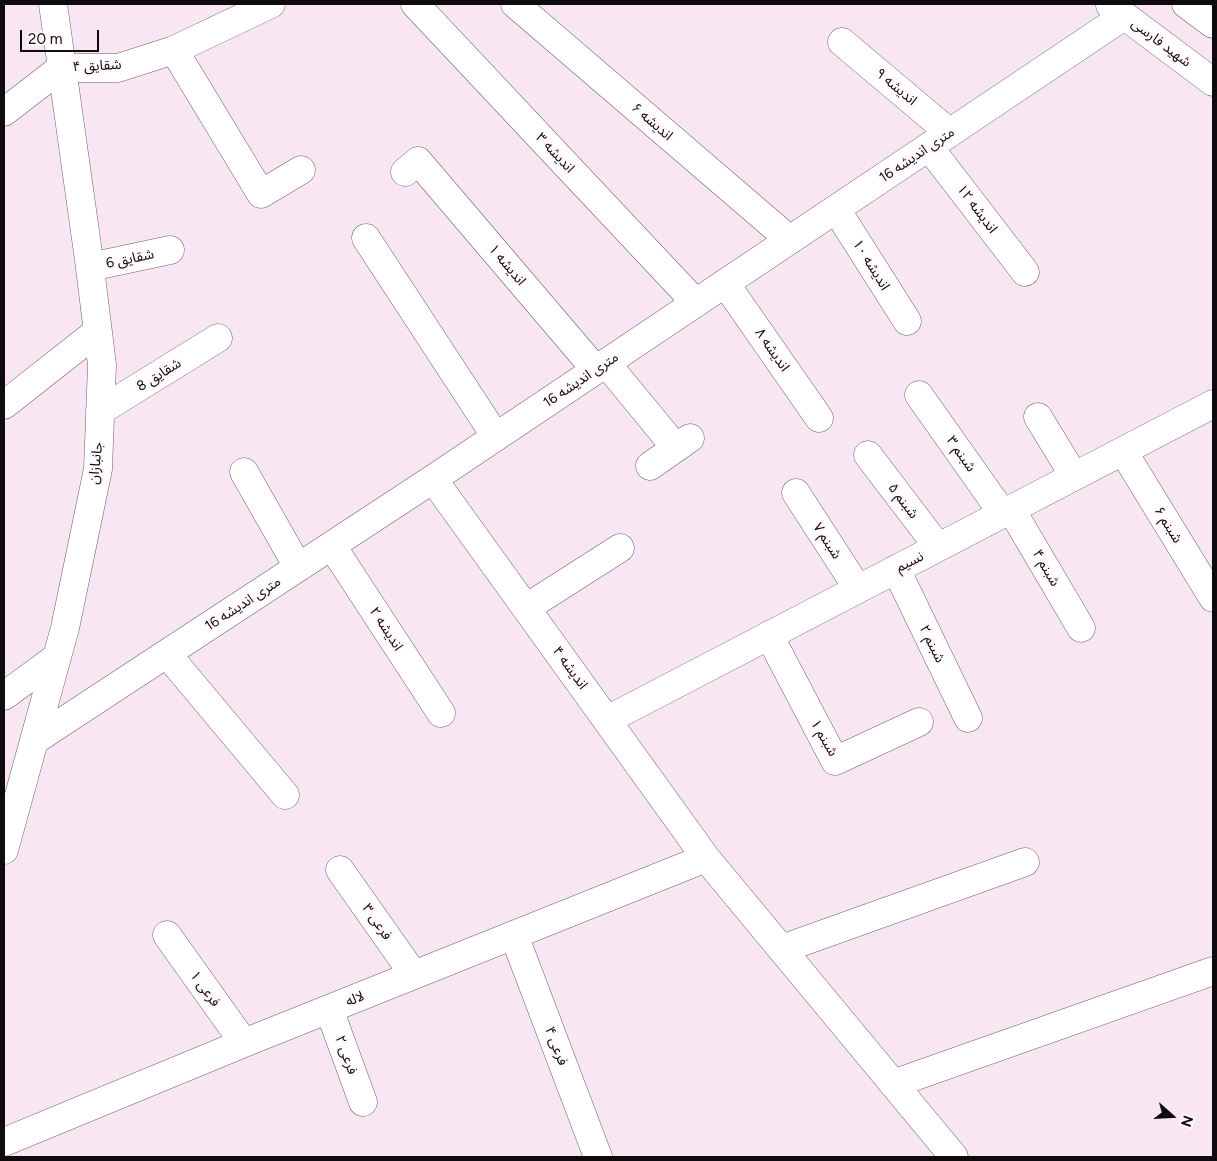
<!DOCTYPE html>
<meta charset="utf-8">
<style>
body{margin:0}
#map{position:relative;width:1217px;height:1161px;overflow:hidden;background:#f8e7f2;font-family:Figtree,sans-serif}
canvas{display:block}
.frame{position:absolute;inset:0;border:5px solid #0f0a0d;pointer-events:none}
.north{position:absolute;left:1147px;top:1091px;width:50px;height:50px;-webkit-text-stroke:4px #fff8fc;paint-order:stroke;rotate:109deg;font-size:14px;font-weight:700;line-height:20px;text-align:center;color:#0f0a0d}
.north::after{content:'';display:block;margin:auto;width:18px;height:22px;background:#0f0a0d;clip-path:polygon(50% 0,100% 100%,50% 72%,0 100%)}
.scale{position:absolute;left:20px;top:30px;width:79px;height:22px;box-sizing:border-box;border:2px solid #0f0a0d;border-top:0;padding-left:6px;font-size:15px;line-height:18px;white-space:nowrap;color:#0f0a0d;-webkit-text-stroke:4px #fff8fc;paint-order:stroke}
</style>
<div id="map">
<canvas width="1217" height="1161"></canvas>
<div class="frame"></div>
<div class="north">N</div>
<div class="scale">20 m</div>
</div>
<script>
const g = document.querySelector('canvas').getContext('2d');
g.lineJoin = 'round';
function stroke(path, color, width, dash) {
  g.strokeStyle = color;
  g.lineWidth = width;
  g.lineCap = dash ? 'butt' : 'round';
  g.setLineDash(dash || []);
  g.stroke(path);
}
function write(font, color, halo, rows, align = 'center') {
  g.font = font + ' Figtree,"Noto Sans Arabic",sans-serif';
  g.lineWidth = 5;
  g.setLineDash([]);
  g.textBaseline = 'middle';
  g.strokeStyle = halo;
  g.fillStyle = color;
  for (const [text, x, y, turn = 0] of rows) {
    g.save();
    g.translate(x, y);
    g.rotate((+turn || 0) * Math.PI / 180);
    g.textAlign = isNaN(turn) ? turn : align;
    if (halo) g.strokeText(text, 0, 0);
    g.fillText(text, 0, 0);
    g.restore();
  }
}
const minor = new Path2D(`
 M415 4 696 303
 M515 4 790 240
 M1186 4 1213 24
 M1110 5 1213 82
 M842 42 950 133
 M174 50 261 194 301 170
 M61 68H118L174 50 271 4
 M4 112 61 68
 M929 147 1025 272
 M405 172 418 161 596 370
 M836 209 907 321
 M366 238 496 437
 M90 267 170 250
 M725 283 819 418
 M606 363 676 448
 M919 395 1003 514
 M4 405 98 331
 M100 411 218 338
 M1038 417 1074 476
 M1123 451 1213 598
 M868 455 938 547
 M650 466 690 438
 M244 472 298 567
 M433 479 706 858 954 1157
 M796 493 858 589
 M1011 509 1081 628
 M332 546 441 713
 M896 569 968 718
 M526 608 620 548
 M769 635 835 761 919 722
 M167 654 285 795
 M4 696 57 657
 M607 720 1213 404
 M35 740 433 479 1124 16
 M4 850 65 628 98 469 102 365 89 260 53 4
 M340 870 414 975
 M167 935 244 1043
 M514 935 598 1157
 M782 949 1025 862
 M329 1009 363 1102
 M893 1084 1213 971
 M4 1142 244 1043 706 858`);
stroke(minor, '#6c5f68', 29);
stroke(minor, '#fff', 28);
write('14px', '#0f0a0d', '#fff8fc', [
 ["شهید فارسی",1161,43,37],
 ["شقایق ۴",97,66,-3],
 ["اندیشه ۹",896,87,40],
 ["اندیشه ۶",652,122,41],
 ["اندیشه ۳",555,153,47],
 ["16 متری اندیشه",917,155,-34],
 ["اندیشه ۱۲",977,209,53],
 ["شقایق 6",130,259,-12],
 ["اندیشه ۱",507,265,50],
 ["اندیشه ۱۰",871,265,58],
 ["اندیشه ۸",772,350,55],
 ["شقایق 8",159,375,-32],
 ["16 متری اندیشه",581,380,-34],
 ["شبنم ۳",961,454,55],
 ["جانبازان",96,463,-84],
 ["شبنم ۵",903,501,53],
 ["شبنم ۶",1168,525,58],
 ["شبنم ۷",827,541,57],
 ["نسیم",910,562,-27],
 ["شبنم ۴",1046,568,60],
 ["16 متری اندیشه",243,604,-33],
 ["اندیشه ۲",386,629,57],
 ["شبنم ۲",932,644,64],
 ["اندیشه ۴",570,668,54],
 ["شبنم ۱",824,738,60],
 ["فرعی ۳",377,922,55],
 ["فرعی ۱",205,989,54],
 ["لاله",355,999,-22],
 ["فرعی ۴",556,1046,69],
 ["فرعی ۲",346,1055,70]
]);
</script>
